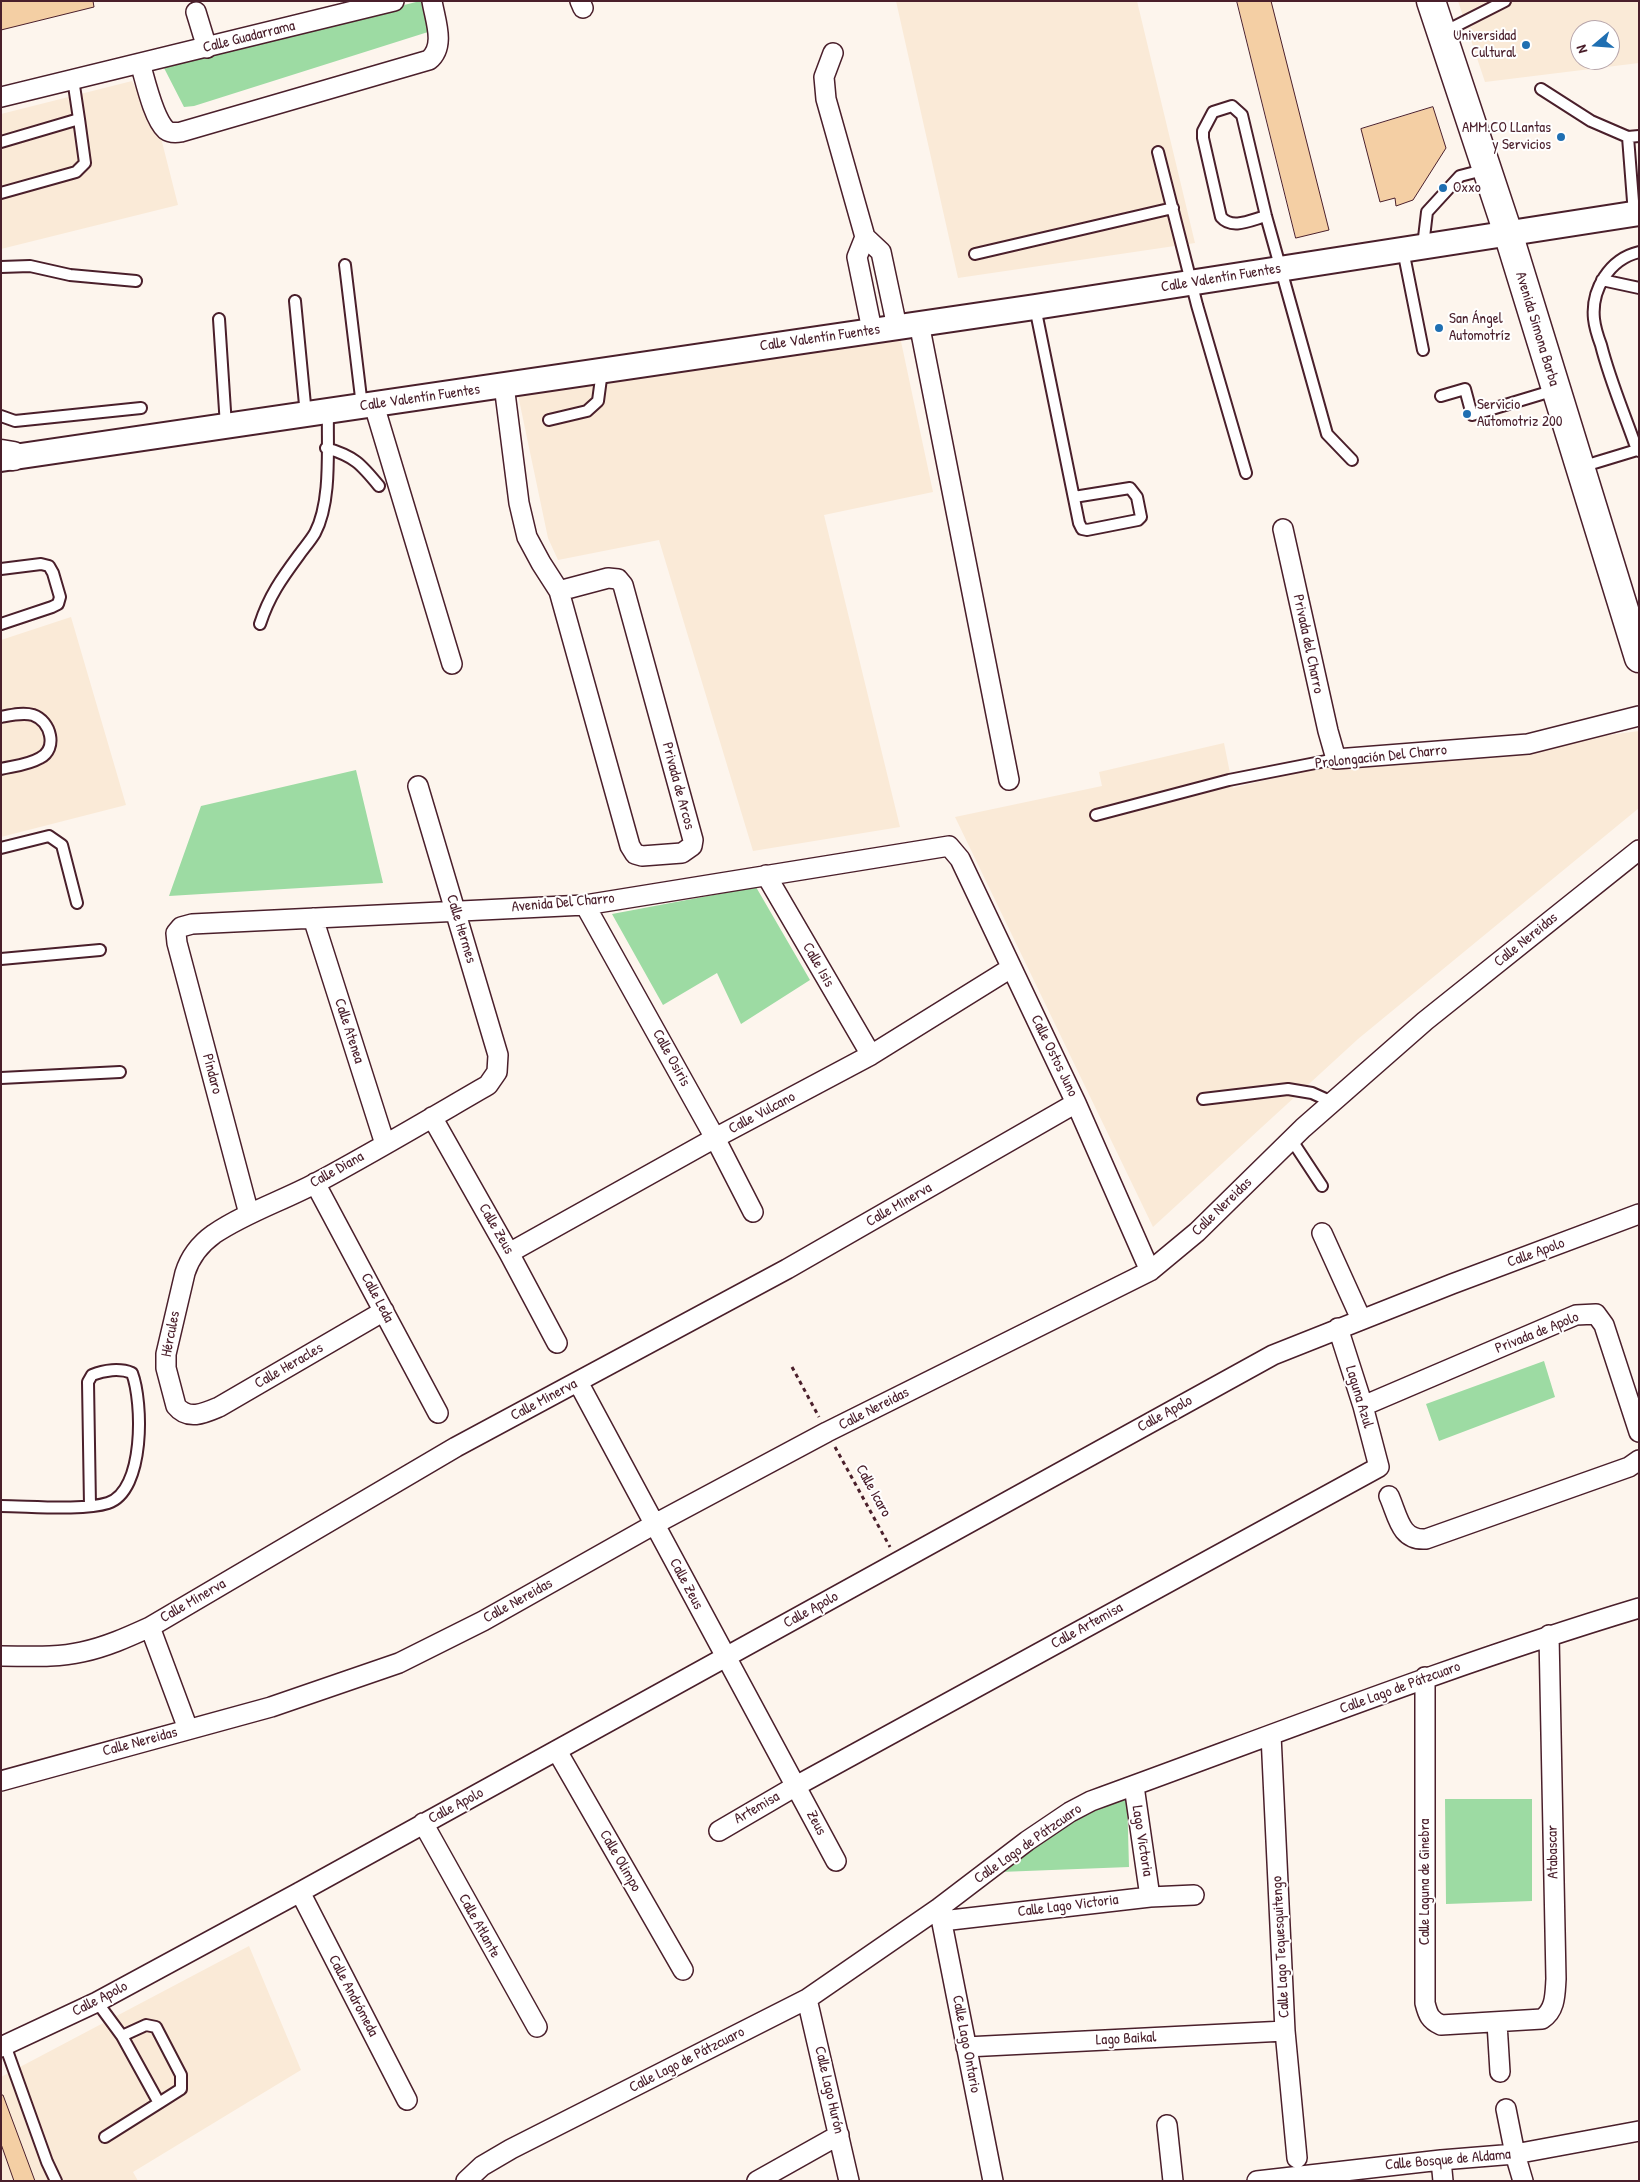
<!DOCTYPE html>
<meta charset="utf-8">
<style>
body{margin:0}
#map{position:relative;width:1640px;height:2182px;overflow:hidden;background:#fdf5ed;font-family:"Patrick Hand",sans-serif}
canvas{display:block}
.frame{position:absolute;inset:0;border:2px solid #4a1f2b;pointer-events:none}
.north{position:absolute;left:1570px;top:20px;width:50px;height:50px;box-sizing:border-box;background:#fff;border:1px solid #b7a5aa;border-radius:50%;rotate:252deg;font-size:14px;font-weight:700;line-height:20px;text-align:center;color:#4a1f2b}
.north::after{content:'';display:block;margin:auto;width:18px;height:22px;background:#1f6fb2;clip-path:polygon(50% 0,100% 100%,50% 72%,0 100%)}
</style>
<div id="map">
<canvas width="1640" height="2182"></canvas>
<div class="frame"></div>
<div class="north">N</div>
</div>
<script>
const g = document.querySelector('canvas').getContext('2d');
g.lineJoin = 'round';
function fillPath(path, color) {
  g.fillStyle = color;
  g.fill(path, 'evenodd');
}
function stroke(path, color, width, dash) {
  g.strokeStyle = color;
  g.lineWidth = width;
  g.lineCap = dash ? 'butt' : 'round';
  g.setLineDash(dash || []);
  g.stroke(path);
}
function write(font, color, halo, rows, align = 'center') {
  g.font = font + ' "Patrick Hand",sans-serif';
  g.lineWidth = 4;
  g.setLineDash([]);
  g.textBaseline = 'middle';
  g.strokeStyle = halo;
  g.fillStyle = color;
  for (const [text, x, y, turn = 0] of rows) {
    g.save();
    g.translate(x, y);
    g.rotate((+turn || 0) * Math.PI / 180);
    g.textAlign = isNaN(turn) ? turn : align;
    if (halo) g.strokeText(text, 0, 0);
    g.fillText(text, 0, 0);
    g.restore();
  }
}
fillPath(new Path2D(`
 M896 1H1137L1195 243 958 278Z
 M1458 1H1639V63L1485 82ZM1580 30H1610V60H1580Z
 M132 81 160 134 178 205 1 249V114Z
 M899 332 933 492 824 515 900 827 753 851 659 540 558 560 548 538 518 395Z
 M71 617 126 805 1 837V640Z
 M1639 731V808L1358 1039 1153 1227 955 817 1102 786 1099 772 1224 743 1233 788 1363 756 1472 753Z
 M249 1946 301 2070 133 2172 138 2181H1V2077Z`), '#faead7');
fillPath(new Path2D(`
 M420 1H425L428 32 194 106 184 107 163 66Z
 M356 770 383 883 169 896 201 806Z
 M756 887 810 980 741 1024 717 973 663 1005 612 914Z
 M1544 1361 1555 1397 1439 1441 1426 1404Z
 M1127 1795 1129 1867 1000 1872 1081 1812Z
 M1445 1799H1532V1901L1446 1904Z`), '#9ddba3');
const building = new Path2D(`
 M1 1H93L94 7 1 30Z
 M1237 1H1271L1329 230 1296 238Z
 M1433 107 1446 148 1413 200 1396 206 1395 198 1380 202 1361 129Z
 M1 2095H3L35 2181H14L1 2144Z`);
fillPath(building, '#f4cfa4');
stroke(building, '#4a1f2b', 1);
const service = new Path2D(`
 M1442 33 1505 1
 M73 79 79 119
 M1541 89 1591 121 1628 137
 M1 142 79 119 85 163 76 172 1 193
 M1158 152 1197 305 1246 473
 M1634 214 1628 137 1639 136
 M1266 216C1251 220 1232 230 1221 217L1203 138V131L1213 112 1232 106 1242 115 1266 216 1327 434 1352 460
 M1423 246 1427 212 1460 176 1487 169
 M1403 250 1423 350
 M975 254 1173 208
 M345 265 362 406
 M1 267 30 266 70 275 136 281
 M1602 280 1639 288
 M295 301 306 415
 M1035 307 1079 523 1082 529 1087 530 1138 520 1141 517 1137 497 1130 488 1074 497
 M219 319 226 426
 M1441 396 1465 389 1472 415 1555 390
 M1 416 15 421 141 408
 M549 420 587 411 598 401 602 371
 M326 448C354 456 361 464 379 486
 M1637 450C1625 415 1610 381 1601 345 1598 337 1595 328 1594 319 1591 290 1609 259 1639 252
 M1581 467 1637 450 1639 451
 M1 569 41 564 49 566 53 573 60 597 58 604 52 607 1 624
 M260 624C269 596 282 578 299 555 304 548 311 540 315 533 332 501 327 447 328 411
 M1 717C11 715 23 712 33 715 51 721 58 749 40 758 28 765 14 766 1 769
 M1096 815 1229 780 1336 759
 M1 848 49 836 62 845 77 903
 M1 959 100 950
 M1 1078 120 1072
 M1203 1099 1288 1089 1312 1093 1332 1102
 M1291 1139 1322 1186
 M1 1506C29 1506 83 1511 108 1503 145 1491 143 1402 132 1373 120 1368 104 1370 92 1375L88 1382 90 1506
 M97 2002 122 2036 159 2103 105 2137
 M122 2036 146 2025 156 2027 181 2075V2089L159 2103
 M5 2045 47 2162 56 2181`);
const minor = new Path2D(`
 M580 1 583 8
 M196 12 207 48
 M833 53 824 77 826 99 865 237 881 252 897 327
 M140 63C145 79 153 118 166 130 170 133 175 133 181 132L429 60C446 46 435 20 432 1
 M1 97 394 1
 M865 237 857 257 872 330
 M919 323 1009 780
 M504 385 519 503 527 537 541 563 559 591 630 846 635 854 642 856 682 853 692 846 693 840 623 585 618 579 608 578 559 591
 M374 405 452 664
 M1283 529 1328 731 1336 759 1528 744 1639 716
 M766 875 871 1055
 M585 905 715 1138 753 1212
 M313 918 385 1144
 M432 1117 509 1253 557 1343
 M315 1183 438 1413
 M249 1214 177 943 176 933 181 927 192 924 585 905 949 846 960 859 1076 1103 1150 1271
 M1322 1233 1361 1319
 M509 1253 715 1138 871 1055 1011 968
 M384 1311 219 1407C205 1413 188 1421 176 1406L166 1368V1354L185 1273C190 1257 200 1244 214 1234 245 1213 282 1201 316 1183 374 1152 431 1118 488 1085L497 1072 498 1055 418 786
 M578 1382 836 1861
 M1363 1406 1576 1315 1596 1314 1604 1325 1639 1432
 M1389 1496C1398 1516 1400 1541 1426 1539L1629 1467 1639 1460
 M150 1627 188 1729
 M1 1656C28 1656 56 1658 82 1652 106 1647 128 1637 150 1627L456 1447 787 1269 1076 1103
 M1425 1677V2003C1428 2015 1430 2020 1441 2025L1542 2019C1556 2010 1555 1993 1556 1979L1549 1635
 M1271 1735 1285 2031 1297 2158
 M557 1751 683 1970
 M1 1781 271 1707 399 1663 483 1621 655 1524 827 1432 1150 1271 1197 1232 1303 1128 1425 1021 1639 850
 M1134 1786 1150 1897
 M423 1823 537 2027
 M719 1831 796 1786 1379 1467 1363 1406 1338 1328
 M300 1892 407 2100
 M939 1908 993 2181
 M942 1921 1150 1897 1194 1895
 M807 1999 849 2181
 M1497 2023 1500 2072
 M1 2047 97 2002 300 1892 1273 1355 1452 1284 1639 1214
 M966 2047 1285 2031
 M1506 2109 1515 2154 1523 2181
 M1167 2125 1173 2181
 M1441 2160 1443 2181
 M466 2181 482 2166 511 2149 807 1999 939 1908 1027 1841 1070 1812 1091 1801C1273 1735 1453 1664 1639 1608
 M757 2181 839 2135
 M1257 2181 1441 2160 1515 2154 1639 2131`);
const tertiary = new Path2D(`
 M1 459 1035 307 1639 213`);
const secondary = new Path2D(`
 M1431 1 1508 233 1639 658
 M1 454 13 456`);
stroke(service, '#4a1f2b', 14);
stroke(minor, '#4a1f2b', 22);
stroke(tertiary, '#4a1f2b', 28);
stroke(secondary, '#4a1f2b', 31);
stroke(new Path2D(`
 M792 1367 819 1417
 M835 1447 890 1547`), '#4a1f2b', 3, [4, 4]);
stroke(service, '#fff', 10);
stroke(minor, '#fff', 19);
stroke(tertiary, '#fff', 24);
stroke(secondary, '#fff', 28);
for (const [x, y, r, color] of [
 [1526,45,5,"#1f6fb2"],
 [1561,137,5,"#1f6fb2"],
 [1443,188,5,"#1f6fb2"],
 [1439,328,5,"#1f6fb2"],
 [1467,414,5,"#1f6fb2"]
]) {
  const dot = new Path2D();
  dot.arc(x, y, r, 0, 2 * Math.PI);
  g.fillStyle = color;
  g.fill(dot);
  stroke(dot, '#fff', 2);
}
write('15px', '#4a1f2b', '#fff', [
 ["Universidad",1516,36,"right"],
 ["Cultural",1516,53,"right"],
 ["AMM.CO LLantas",1551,128,"right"],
 ["y Servicios",1551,145,"right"],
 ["Oxxo",1453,188],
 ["San Ángel",1449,319],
 ["Automotríz",1449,336],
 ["Servicio",1477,405],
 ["Automotriz 200",1477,422]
], 'left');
write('15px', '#4a1f2b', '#fff', [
 ["Calle Guadarrama",249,37,-14],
 ["Calle Valentín Fuentes",1221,278,-9],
 ["Avenida Simona Barba",1537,329,73],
 ["Calle Valentín Fuentes",820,338,-8],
 ["Calle Valentín Fuentes",420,398,-8],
 ["Privada del Charro",1308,644,78],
 ["Prolongación Del Charro",1381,757,-6],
 ["Privada de Arcos",678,786,75],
 ["Avenida Del Charro",563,903,-5],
 ["Calle Hermes",461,929,73],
 ["Calle Nereidas",1526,940,-39],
 ["Calle Isis",818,965,60],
 ["Calle Atenea",349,1031,72],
 ["Calle Ostos Juno",1054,1056,64],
 ["Calle Osiris",671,1058,61],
 ["Píndaro",212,1074,75],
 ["Calle Vulcano",762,1113,-28],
 ["Calle Diana",337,1170,-29],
 ["Calle Minerva",899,1205,-30],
 ["Calle Nereidas",1222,1207,-44],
 ["Calle Zeus",496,1229,60],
 ["Calle Apolo",1536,1253,-20],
 ["Calle Leda",377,1298,62],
 ["Privada de Apolo",1537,1333,-22],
 ["Hércules",171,1334,-79],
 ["Calle Heracles",289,1366,-30],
 ["Laguna Azul",1359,1397,73],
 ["Calle Minerva",544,1400,-28],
 ["Calle Nereidas",874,1409,-27],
 ["Calle Apolo",1165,1414,-29],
 ["Calle Icaro",873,1491,61],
 ["Calle Zeus",686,1584,62],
 ["Calle Minerva",193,1601,-30],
 ["Calle Nereidas",518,1601,-29],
 ["Calle Apolo",811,1610,-29],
 ["Calle Artemisa",1087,1626,-29],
 ["Calle Lago de Pátzcuaro",1400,1688,-20],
 ["Calle Nereidas",140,1742,-15],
 ["Calle Apolo",456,1806,-28],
 ["Artemisa",757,1808,-30],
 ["Zeus",816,1823,62],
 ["Lago Victoria",1142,1841,81],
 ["Calle Lago de Pátzcuaro",1028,1844,-35],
 ["Atabascar",1553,1852,-91],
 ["Calle Olimpo",620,1861,60],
 ["Calle Laguna de Ginebra",1425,1882,-90],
 ["Calle Lago Victoria",1068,1906,-7],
 ["Calle Atlante",479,1926,61],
 ["Calle Lago Tequesquitengo",1281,1947,-93],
 ["Calle Andrómeda",353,1996,62],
 ["Calle Apolo",100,1999,-27],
 ["Lago Baikal",1126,2039,-3],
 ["Calle Lago Ontario",966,2044,79],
 ["Calle Lago de Pátzcuaro",687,2060,-27],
 ["Calle Lago Hurón",829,2090,77],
 ["Calle Bosque de Aldama",1448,2160,-5]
]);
</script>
